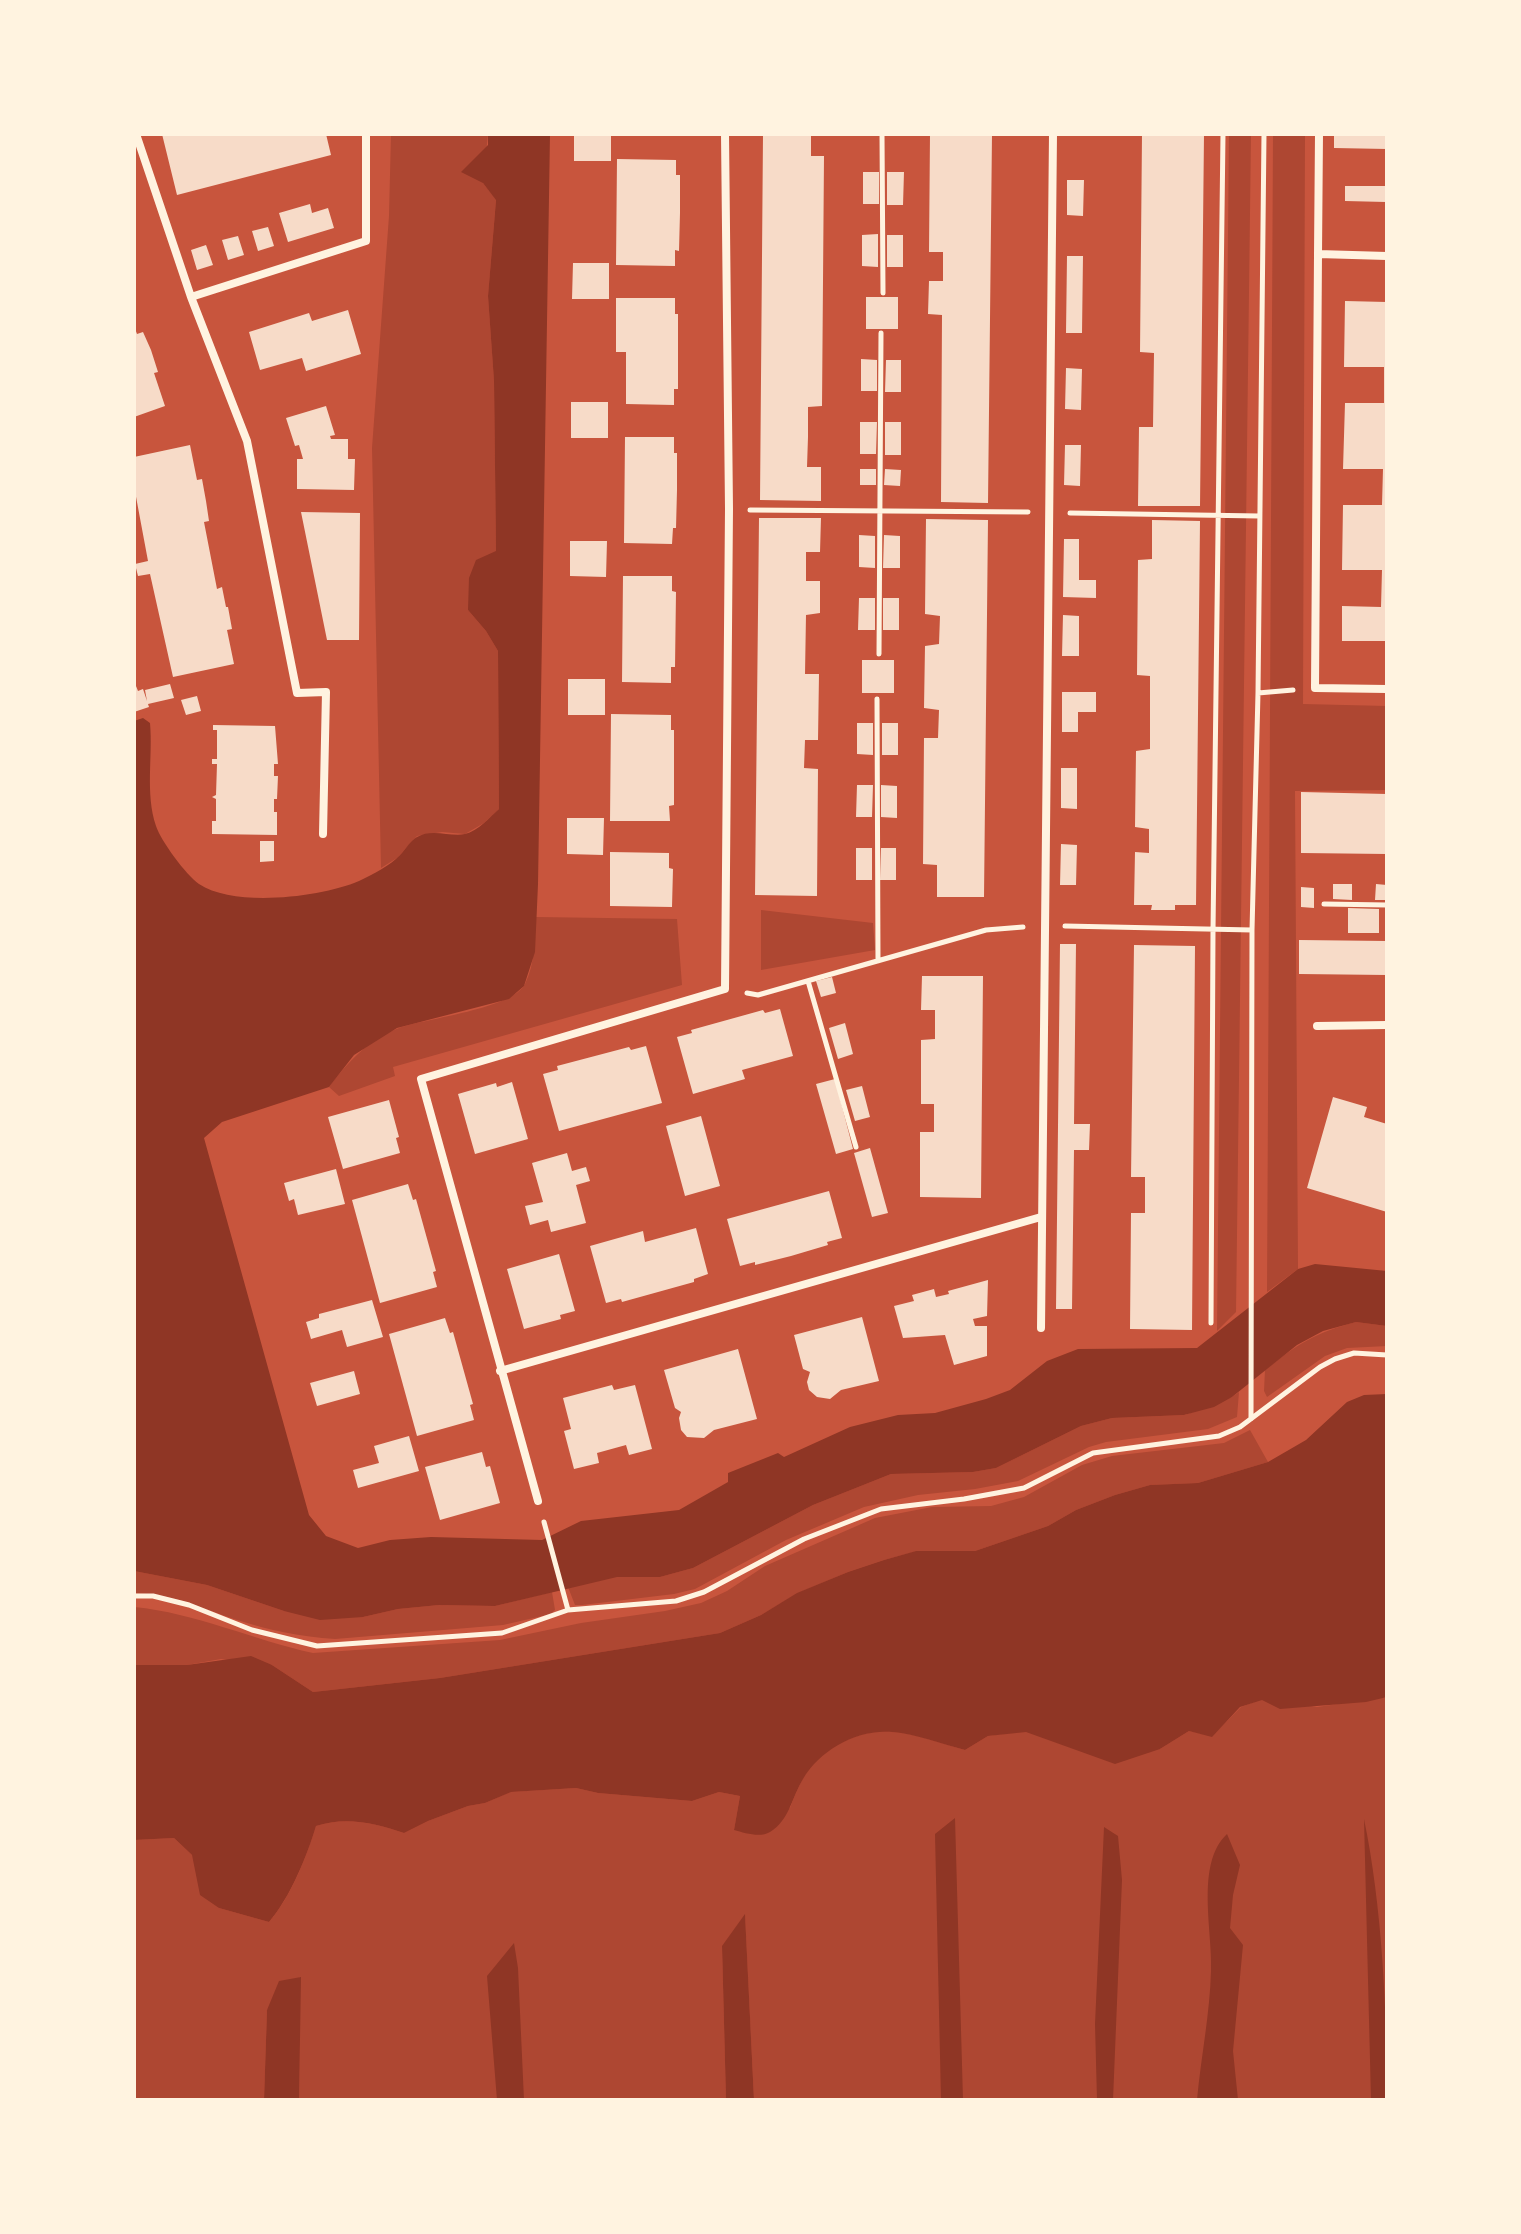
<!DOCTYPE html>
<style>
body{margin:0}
#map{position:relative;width:1521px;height:2234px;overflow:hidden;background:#c8553d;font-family:Manrope,sans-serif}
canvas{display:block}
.frame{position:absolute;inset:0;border:136px solid #fff3e0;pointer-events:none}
</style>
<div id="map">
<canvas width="1521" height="2234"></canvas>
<div class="frame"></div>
</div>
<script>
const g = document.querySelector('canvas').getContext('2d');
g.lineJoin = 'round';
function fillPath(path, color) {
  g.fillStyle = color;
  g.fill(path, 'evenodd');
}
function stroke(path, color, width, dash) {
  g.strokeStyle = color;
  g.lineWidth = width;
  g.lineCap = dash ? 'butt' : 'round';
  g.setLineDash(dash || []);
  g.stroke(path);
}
fillPath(new Path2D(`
 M391 134H488L483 183 496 199 488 296 494 381 496 552 468 610 486 631 498 651 499 809 484 823 465 834 442 832 417 836 397 858 381 868 372 448 389 216Z
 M1229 134H1251L1236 1312 1217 1331Z
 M1273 134H1305L1303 704 1387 706V790L1295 791 1298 1269 1267 1292Z
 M761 910 873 923 875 950 761 970Z
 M536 917 677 919 682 985 393 1067 395 1076 339 1096 329 1087C348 1062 369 1039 399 1028 427 1018 512 1009 525 984 535 964 535 939 536 917Z
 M1356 1322 1387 1326V1346L1347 1348 1325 1356 1267 1397 1264 1391 1265 1370C1298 1344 1314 1333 1356 1322Z
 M1239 1392 1237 1417 1208 1429 1106 1442 1089 1447 1018 1481 975 1489 918 1495 864 1507 786 1540 695 1589 674 1594 582 1605H575L568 1587 617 1576 660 1577 693 1568 813 1505 891 1474 973 1472 996 1468 1081 1426 1112 1418 1185 1415 1232 1397Z
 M1250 1430 1268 1462 1198 1483 1150 1485 1115 1495 1076 1510 1048 1526 975 1551H917L884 1560 848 1572 798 1593 761 1615 720 1633 440 1678 313 1692 272 1665 221 1659 187 1665H134V1607C196 1613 253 1640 313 1653L500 1640 581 1623 665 1611 701 1603 727 1591 765 1566 875 1518 932 1507 991 1506 1024 1497 1082 1465 1112 1456 1224 1443Z
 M134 1571 207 1585 284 1611 363 1617 398 1609 439 1605 495 1606 552 1592 555 1610 551 1614 503 1625 335 1639C301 1637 269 1630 237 1620 197 1607 178 1595 134 1593Z
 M1387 1697V2100H754L745 1916 722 1947 726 2100H299L300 1977 267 2010 264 2100H134V1840L174 1838 192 1855 219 1908 269 1922C291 1897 306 1858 316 1826 345 1816 376 1823 404 1833L428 1821 468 1806 485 1803 510 1792 576 1788 598 1793 692 1801 719 1792 740 1796 734 1830 790 1808C796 1793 802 1776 813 1764 831 1744 864 1729 892 1732 916 1733 942 1744 965 1750L988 1736 1026 1731 1054 1741 1160 1749 1189 1731 1212 1736 1241 1707 1262 1699 1317 1707Z`), '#ae4732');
fillPath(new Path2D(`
 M488 134H550L538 884 535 952 524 986 509 999 397 1028 354 1055 329 1087 222 1122 204 1138 309 1515 326 1536 358 1548 390 1540 431 1537 542 1540 581 1521 679 1510 728 1482V1473L778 1453 784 1457 850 1427 898 1415 935 1413 986 1399 1010 1390 1047 1361 1078 1349 1197 1348 1298 1269 1315 1264 1387 1271V1326L1356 1322 1323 1331 1297 1345 1232 1397 1214 1407 1184 1415 1112 1418 1081 1426 996 1468 973 1472 891 1474 813 1505 693 1568 660 1577H617L495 1606 439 1605 398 1609 363 1617 320 1620 284 1611 207 1585 134 1571V721L143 718 150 723C153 757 145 793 156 826 161 841 186 875 199 884 235 908 322 897 359 881 372 875 391 865 400 855 405 850 411 840 417 837 432 828 450 837 465 834 478 831 490 817 499 809L498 651 486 631 468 610 469 578 476 560 496 551 494 381 488 296 496 200 483 183 461 172 488 145Z
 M1387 1394V1697L1366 1702 1280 1709 1262 1700 1240 1707 1212 1737 1189 1731 1160 1749 1115 1764 1026 1732 988 1736 965 1750C942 1744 916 1734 892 1732 857 1729 820 1750 803 1779 792 1797 789 1821 770 1832 760 1838 745 1833 734 1830L740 1796 719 1792 692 1801 598 1793 576 1788 511 1792 485 1803 468 1806 428 1821 404 1833C376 1823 345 1816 316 1826 307 1856 290 1898 269 1922L219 1908 200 1895 192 1855 174 1838 134 1840V1665H187L251 1656 272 1665 313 1692 440 1678 720 1633 761 1615 797 1593 848 1572 884 1560 916 1551H975L1048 1526 1076 1510 1115 1495 1150 1485 1198 1483 1268 1462 1306 1440 1347 1402 1364 1395Z
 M955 1818 963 2100H941L935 1834Z
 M1364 1819C1382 1906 1387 2010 1387 2100H1371Z
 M1104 1827 1118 1836 1122 1880 1113 2100H1097L1095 2024Z
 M1227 1834 1240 1865 1233 1895 1230 1928 1243 1945 1233 2051 1238 2100H1197C1201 2057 1210 2013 1211 1971 1213 1931 1195 1864 1227 1834Z
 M745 1914 754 2100H726L722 1946Z
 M514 1943 518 1968 524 2100H497L487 1976Z
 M301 1977 299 2100H264L267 2010 279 1981Z`), '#8f3625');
fillPath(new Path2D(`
 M162 134H326L331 155 177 195Z
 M574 134H611V161H574Z
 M763 134H811V156H824L822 406 808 407V437L807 467H821V501L760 500Z
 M930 134H992L988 503 941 502 942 315 928 314 929 281H943V252H929Z
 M1142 134H1204L1200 506H1138L1139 427H1153L1154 353 1140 352Z
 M1334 134H1387V149L1334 148Z
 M617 159 676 160V175H680V213L679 251 675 250V266L616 265Z
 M863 172H879V204H863Z
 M887 172H904L903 205H887Z
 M1067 180H1084L1083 216 1067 215Z
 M1345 186H1386V202L1345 201Z
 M310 204 312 213 328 208 334 228 288 242 279 213Z
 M268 227 274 246 258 251 252 231Z
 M878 234V267L862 266V235Z
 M887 235H903V267H887Z
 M238 236 244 255 228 260 222 240Z
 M206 245 213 265 197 270 191 250Z
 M1067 256H1083L1082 333H1066Z
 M573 263H609V299H572Z
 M866 297H898V329H866Z
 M616 298H675V314H678V389H674V405L626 404V352H616Z
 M1345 301 1387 302V641H1342V606L1381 607 1382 570H1342L1343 505H1382L1383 469H1343L1345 403H1384V367H1344Z
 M348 310 361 354 306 371 302 358 260 370 249 332 309 313 312 321Z
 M134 326 137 334 143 332 151 350 158 372 154 373 165 406 134 417Z
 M861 359 877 360V391H861Z
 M886 360H901V392H885Z
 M1066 368 1082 369 1081 410 1065 409Z
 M571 402H608V438H571Z
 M326 406 335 435 330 436 331 439H348V459H355L354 490 297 489V459H303L299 445 295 446 286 418Z
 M860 422H877L876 454H860Z
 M885 422H901V455H885Z
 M625 437H674V453H677V490L676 528H673L672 544 624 543Z
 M190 445 197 480 202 479 206 501 209 521 204 522 217 589 222 587 226 607H228L232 629 227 630 234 664 173 677 150 574 138 576 135 564 148 561 134 486V457Z
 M1065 445H1081L1080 486 1064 485Z
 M860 469H876V485H860Z
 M885 469 901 470 900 486 884 485Z
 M301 512 360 513 359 640H327Z
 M759 518H821L820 552H806V581H820V613L806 615 805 674H819L818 740H805L804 768 818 769 817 896 755 895Z
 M926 519 988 520 984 897H937V865L923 864 924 738H938L939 710 924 708 925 646 939 644 940 616 925 614Z
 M1152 520 1200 521 1196 905H1175V910H1151L1152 905H1134L1135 852 1149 853V829L1135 827 1136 751 1150 749V676L1137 675 1138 560 1152 559Z
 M859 535 875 536V568L859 567Z
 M884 535 900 536V568H883Z
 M1064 539H1079V580H1096V598L1063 597Z
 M570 541H607L606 577 570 576Z
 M623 576H672V591L676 592 675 667H671V683L622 682Z
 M859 598H875V630H858Z
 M883 598H899V630H883Z
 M1063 615 1079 616V656H1062Z
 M862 660H894V693H862Z
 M568 679H605V715H568Z
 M134 681 138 691 143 689 147 701 145 690 170 684 174 698 148 704 149 707 134 712Z
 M1062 692H1096V712H1078V732H1062Z
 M197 696 201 711 186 715 181 700Z
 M611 714 671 715V730H674V805L669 806 670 821H610Z
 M857 723H873V755L857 754Z
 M882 723H898V755H882Z
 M213 725 275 726 278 764H274V776H278L277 799H274V812H277V835L212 834V821H216V799L212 797 216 795 217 764H212V759H217V730H213Z
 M1061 768H1077V809L1061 808Z
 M857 785H873L872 817H856Z
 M881 785 897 786V818L881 817Z
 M1301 792 1387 794V854L1301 853Z
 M567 818H604L603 855 567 854Z
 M260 841H274V861L260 862Z
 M1061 844 1077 845 1076 885H1060Z
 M856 848H872V880H856Z
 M881 848H896V880H880Z
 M610 852 669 853V868L673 869 672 907 610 906Z
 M1333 884H1352V900L1333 899Z
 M1376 884 1387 885V900H1375Z
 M1301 887 1314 888V908L1301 907Z
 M1348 908 1379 909V933H1348Z
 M1299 940 1387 941V975L1299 974Z
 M1060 944H1076L1074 1124H1090L1089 1150H1074L1072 1309H1056Z
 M1134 945 1195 946 1192 1330 1130 1329 1131 1213H1145V1177H1131Z
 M922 976H983L981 1198 920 1197V1132H934V1104H921V1040L935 1039V1010H921Z
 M832 977 836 993 821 997 816 981Z
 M780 1009 793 1056 742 1070 745 1079 693 1094 677 1037 692 1033 691 1030 763 1010 765 1013Z
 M845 1023 853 1054 838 1059 829 1028Z
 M646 1046 662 1103 559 1131 543 1074 558 1070 557 1066 629 1047 631 1050Z
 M835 1079 853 1149 836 1154 816 1084Z
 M512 1082 528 1139 475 1154 458 1094 496 1083 497 1087Z
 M862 1086 870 1117 855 1121 846 1090Z
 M1333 1097 1367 1107 1364 1117 1387 1124V1212L1307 1188Z
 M389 1100 399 1137 396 1138 400 1153 343 1169 328 1117Z
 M701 1116 720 1186 685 1196 666 1126Z
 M870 1148 888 1213 872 1217 854 1153Z
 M567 1153 572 1171 586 1167 590 1181 576 1185 586 1223 551 1232 548 1220 530 1225 525 1206 543 1202 532 1163Z
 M336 1169 345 1204 298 1215 294 1199 289 1201 284 1183Z
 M408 1184 413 1200 416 1199 436 1271 433 1272 437 1287 380 1303 352 1200Z
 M829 1191 842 1238 827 1242 828 1245 791 1256 755 1265V1262L740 1266 727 1219Z
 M696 1228 708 1274 694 1279V1282L622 1302 621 1299 606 1303 590 1246 643 1231 645 1242Z
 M559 1254 575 1311 560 1315 561 1319 524 1329 507 1269Z
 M988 1280 987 1316 973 1319 975 1326H987V1356L954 1365 945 1335 903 1338 894 1306 914 1301 912 1295 934 1289 936 1297 949 1294 948 1291Z
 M372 1300 383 1337 347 1347 342 1330 311 1339 306 1322 319 1318V1314Z
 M862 1317 879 1381 841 1390 830 1399 817 1397 809 1390 807 1382 810 1372 803 1369 794 1335Z
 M445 1318 450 1333 453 1332 473 1404 470 1405 474 1420 417 1436 389 1334Z
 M738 1349 757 1419 714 1430 704 1438 687 1437 681 1430 679 1418 681 1412 675 1408 664 1370Z
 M354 1371 360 1394 317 1406 310 1383Z
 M612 1385 614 1390 635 1385 652 1449 629 1455 626 1445 597 1453 599 1463 574 1469 564 1431 571 1429 563 1398Z
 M409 1436 419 1471 358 1488 353 1470 379 1463 374 1446Z
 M482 1452 486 1467 490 1466 500 1503 440 1520 425 1467Z`), '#f7dbc8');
stroke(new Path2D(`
 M882 134 883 293
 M750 510 1028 512
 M1070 513 1259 516
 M879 654 881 333
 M1258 693 1293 690
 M877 699 878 961
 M1324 904 1387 905
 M1065 926 1252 930
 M808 981 856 1147
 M747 993 758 995 986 930 1023 927
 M1211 1323 1213 930 1223 134
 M1251 1419 1252 930 1258 693 1264 134
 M544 1522 568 1610
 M134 1596H153L189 1605 252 1630 317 1646 502 1633 568 1610 676 1601 704 1592 804 1539 881 1509 964 1499 1024 1488 1093 1453 1219 1436 1240 1427 1320 1367 1335 1359 1354 1353 1387 1355`), '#fff3e0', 5);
stroke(new Path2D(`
 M136 134 191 297
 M1319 134 1318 254 1387 256
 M1318 254 1315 688 1387 689
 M323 834 326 692 297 693 247 441 191 297 366 241V134
 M1317 1026 1387 1025
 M1041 1328 1053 134
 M500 1371 1041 1217
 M538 1501 421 1079 725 989 729 509 725 134`), '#fff3e0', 8);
</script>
